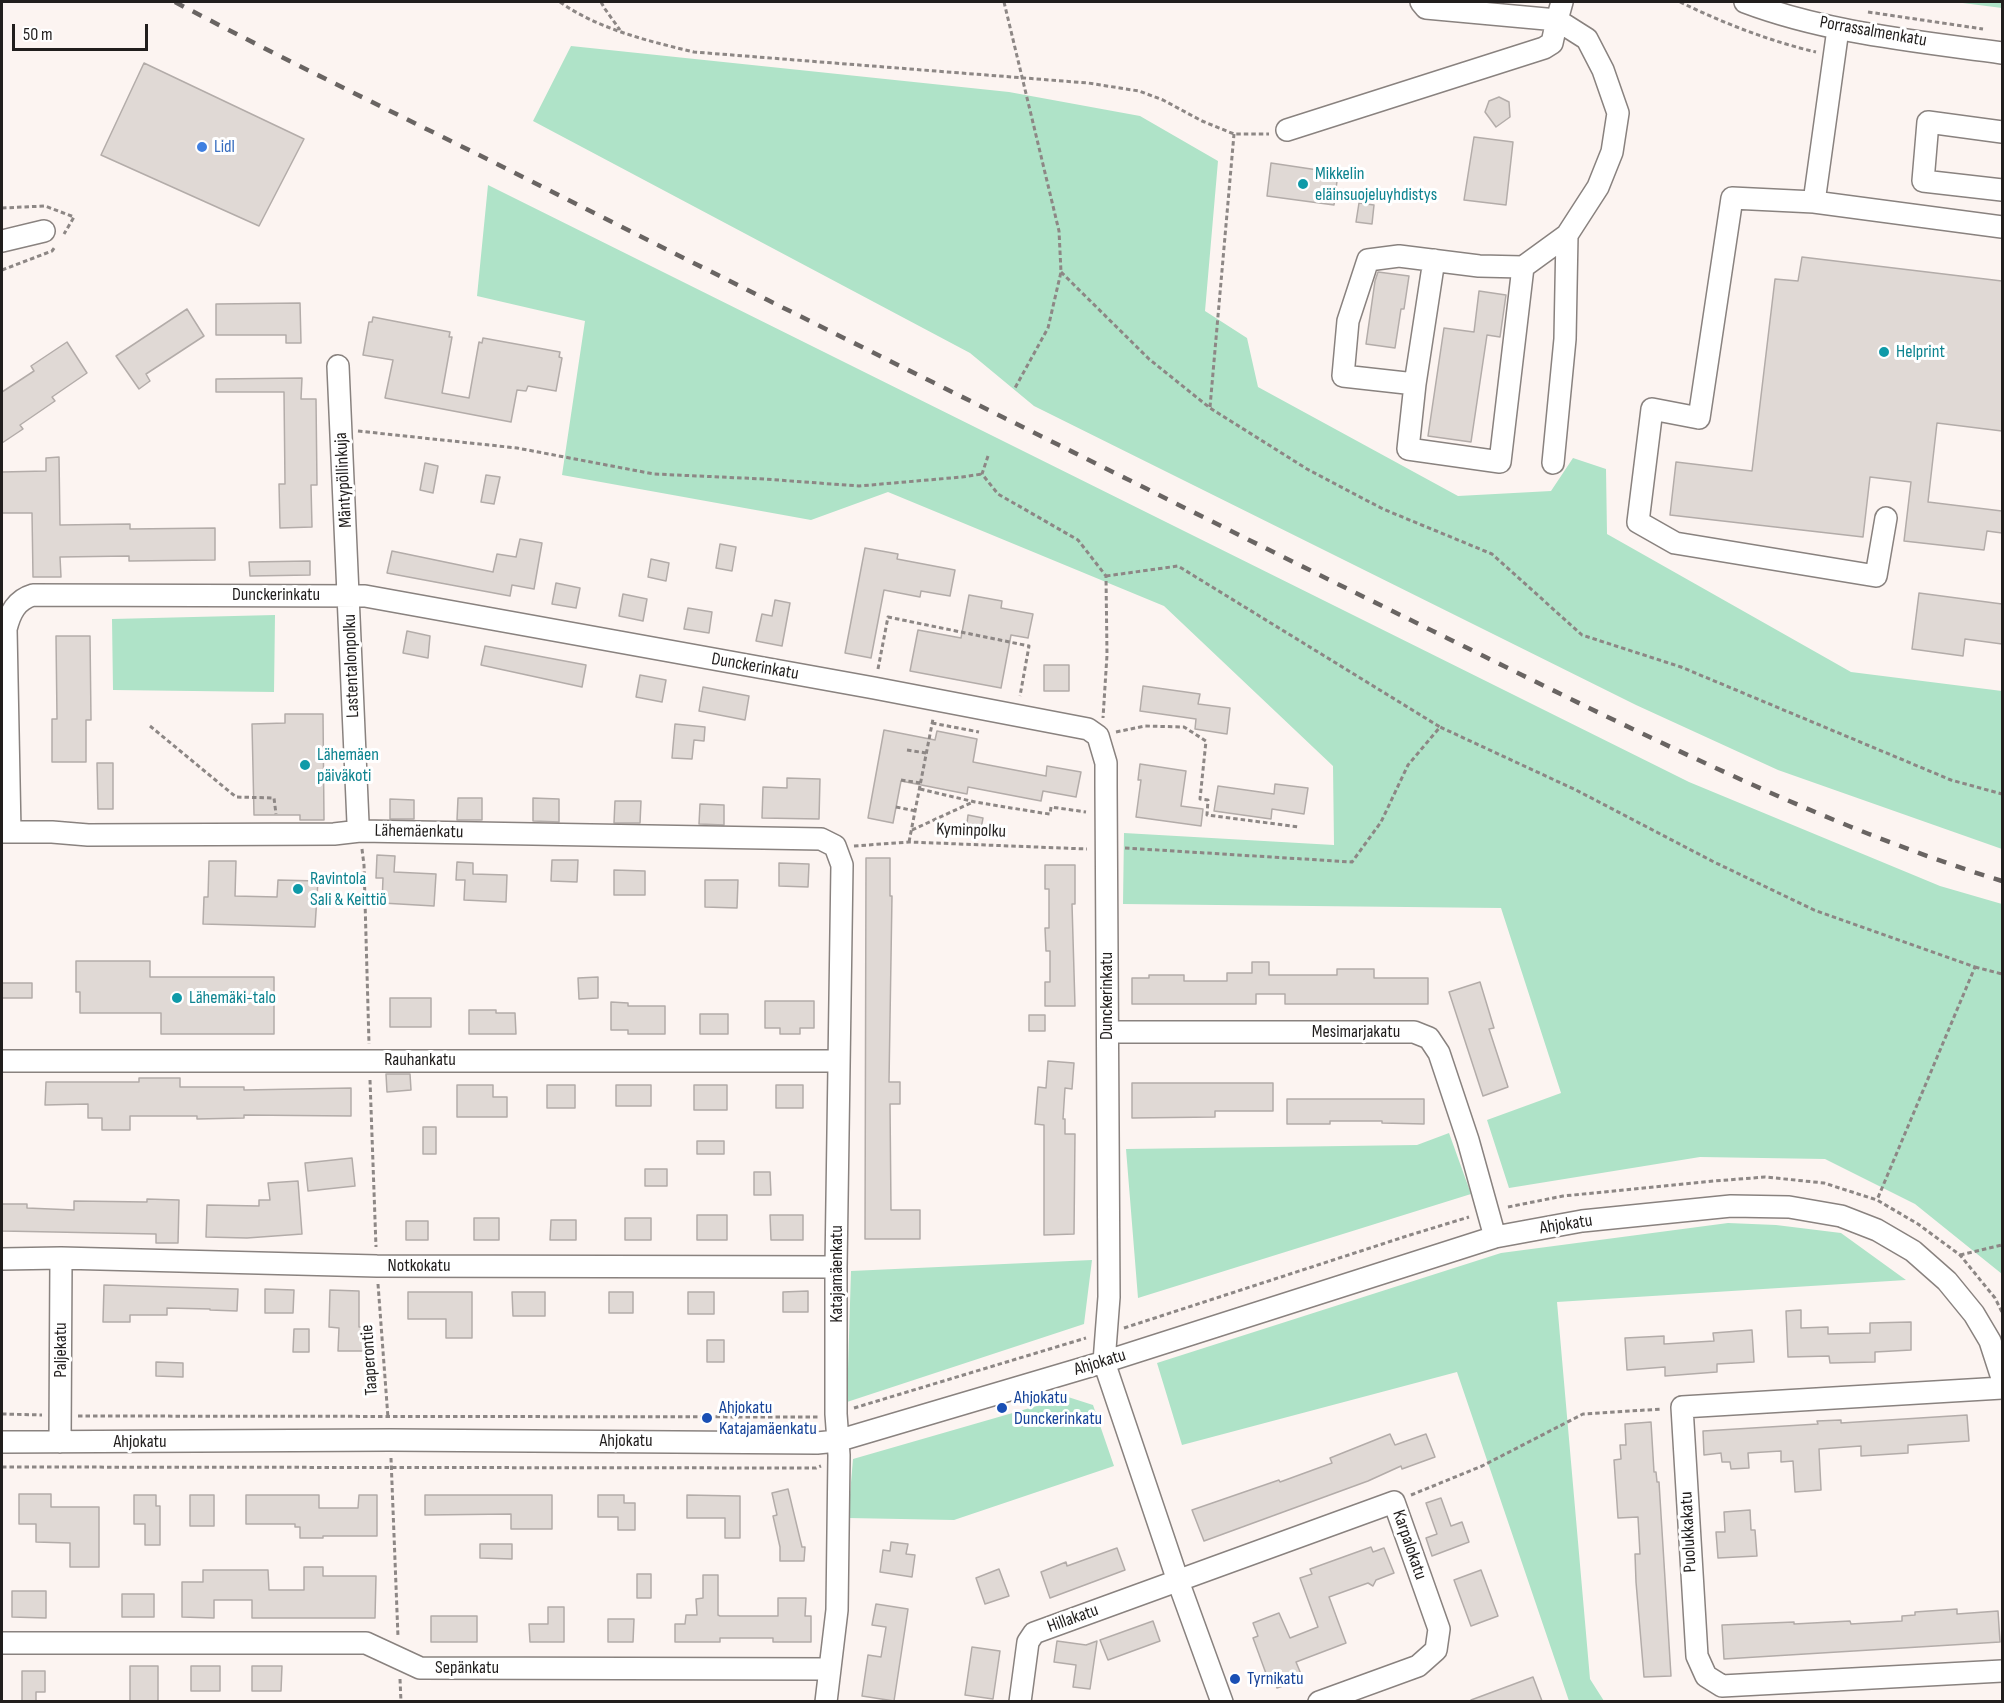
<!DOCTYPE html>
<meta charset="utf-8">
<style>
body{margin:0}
#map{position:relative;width:2004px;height:1703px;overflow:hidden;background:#fcf4f1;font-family:"Sofia Sans Condensed",sans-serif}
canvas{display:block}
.frame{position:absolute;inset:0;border:3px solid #211e1d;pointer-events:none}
.scale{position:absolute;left:12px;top:24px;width:136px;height:27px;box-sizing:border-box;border:3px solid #211e1d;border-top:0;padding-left:8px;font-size:18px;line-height:21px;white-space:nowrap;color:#211e1d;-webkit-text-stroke:4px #fff;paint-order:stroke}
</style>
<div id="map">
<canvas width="2004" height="1703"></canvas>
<div class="frame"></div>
<div class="scale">50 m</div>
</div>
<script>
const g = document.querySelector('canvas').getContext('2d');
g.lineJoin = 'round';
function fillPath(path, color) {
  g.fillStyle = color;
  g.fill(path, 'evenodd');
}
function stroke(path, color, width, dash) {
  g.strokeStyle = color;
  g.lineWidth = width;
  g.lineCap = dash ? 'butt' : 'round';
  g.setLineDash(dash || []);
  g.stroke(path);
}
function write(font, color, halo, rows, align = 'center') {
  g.font = font + ' "Sofia Sans Condensed",sans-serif';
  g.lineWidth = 6;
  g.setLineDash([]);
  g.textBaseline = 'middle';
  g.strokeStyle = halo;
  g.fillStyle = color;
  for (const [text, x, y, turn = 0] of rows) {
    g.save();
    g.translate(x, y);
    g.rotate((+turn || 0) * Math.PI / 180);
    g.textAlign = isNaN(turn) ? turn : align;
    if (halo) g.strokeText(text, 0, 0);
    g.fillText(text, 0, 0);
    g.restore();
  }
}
fillPath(new Path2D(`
 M1955 2H2002V8Z
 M571 46 1009 92 1140 116 1218 161 1205 311 1247 338 1258 387 1458 496 1551 491 1573 458 1606 469 1607 534 1851 672 2002 691V849L1778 770 1636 705 1034 406 970 353 533 121Z
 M488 185 1689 782 1940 886 2002 904V1274L1915 1204 1825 1159 1700 1157 1509 1188 1487 1120 1561 1093 1501 908 1123 904 1124 833 1334 845 1333 766 1164 606 888 492 811 520 562 475 585 321 477 296Z
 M275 615 274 692 113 690 112 619Z
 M1449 1133 1471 1194 1138 1298 1126 1149 1417 1145Z
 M1728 1223 1776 1225 1841 1233 1906 1280 1557 1302 1590 1679 1604 1701H1569L1457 1372 1182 1445 1157 1363 1501 1253Z
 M1092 1260 1084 1324 847 1402 851 1271Z
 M1068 1397 1093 1405 1114 1466 954 1520 848 1518 853 1459Z`), '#afe3c8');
const building = new Path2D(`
 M144 63 304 139 259 226 101 155Z
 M1499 97 1509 102 1510 117 1496 127 1485 112 1489 101Z
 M1474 137 1513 142 1506 205 1464 200Z
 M1271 163 1338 173 1334 205 1267 196Z
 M1359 203 1374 205 1372 224 1356 222Z
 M1802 257 2002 281V431L1937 423 1928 502 2002 511V533L1987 531 1984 550 1904 541 1911 482 1870 477 1863 537 1670 515 1676 462 1752 471 1775 279 1798 281Z
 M1378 272 1409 276 1404 309H1401L1395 348 1366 344 1375 281Z
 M1479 291 1506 295 1500 337 1487 335 1471 442 1428 436 1444 328 1474 332Z
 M300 303 301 343H286V335H216V304Z
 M187 309 204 336 146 374 150 381 139 389 116 356Z
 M373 317 450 332 449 337H452L442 393 469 398 479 342 482 343 483 338 560 352 559 357 562 358 556 391 528 386 526 391 517 390 511 422 385 398 393 360 363 355 369 322H372Z
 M67 342 87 373 52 397 55 401 20 425 23 429 2 443V392L34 371 31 366Z
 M302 378 301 399H316L317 485H311L312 527 280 528 279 484H285L284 392H216V379Z
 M59 457 60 525 130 524V529L215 528V560L129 561V556L60 557 61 577H33L32 513H2V472L46 471V458Z
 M425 463 438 466 433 493 420 490Z
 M486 475 500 477 494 504 481 502Z
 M520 539 542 543 534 589 512 585 510 596 387 573 392 551 493 572 497 554 516 557Z
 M720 544 736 547 732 571 716 568Z
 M865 548 898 554 897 559 955 570 950 596 921 591 920 597 884 590 871 658 845 653Z
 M651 559 669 563 666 581 648 577Z
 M310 561V575L250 576 249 562Z
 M556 583 580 588 576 608 552 604Z
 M1919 593 2002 604V644L1965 639 1963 656 1912 649Z
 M623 594 647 599 643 621 619 616Z
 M969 595 1002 601 1001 608 1033 614 1028 638 1011 635 1001 688 910 671 918 630 961 638Z
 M775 600 790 603 782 646 756 641 762 614 772 616Z
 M688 608 712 612 709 633 684 629Z
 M407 631 430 636 428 658 403 653Z
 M56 636H90L91 720H86V762H52V719H57Z
 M485 646 586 665 582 687 481 665Z
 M1044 665H1069V691H1044Z
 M640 675 666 680 662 702 636 697Z
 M1143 686 1200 694 1198 704 1230 708 1227 734 1195 729 1196 719 1140 711Z
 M703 687 749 696 745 720 699 711Z
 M285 714H323L324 820H300V815H254L252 724 285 723Z
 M675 724 705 727 704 741 694 740 692 759 672 758Z
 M884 730 935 740 937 731 977 739 973 762 1046 776 1047 766 1081 772 1076 797 1043 791 1041 801 968 787 967 794 901 781 893 823 868 818Z
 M97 763H113V809H98Z
 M1140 764 1186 771 1181 806 1203 809 1201 826 1136 817 1141 780H1138Z
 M787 778 820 779 819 819 762 818 763 787 787 788Z
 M1275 784 1308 788 1304 814 1272 809 1271 819 1214 811 1218 786 1274 794Z
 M458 798H482V820H457Z
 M533 798 559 799V822L533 821Z
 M390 799 414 800V819H390Z
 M615 801H641L640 823H614Z
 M700 804 724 805V825L699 824Z
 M968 815 983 818 980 834 966 832Z
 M377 855 395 856 394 872 436 874 434 906 382 903 383 878H376Z
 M866 858H890V896H892L889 1082H900V1104H890L891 1210H920V1239H865Z
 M552 860H578L577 882 551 881Z
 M209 861H236L235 896 277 897 278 880 318 881 315 927 203 924 204 897H208Z
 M457 862 473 863V874L507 875 506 902 464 900 465 880H456Z
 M779 863 809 864 808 887 779 886Z
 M1045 865H1075V904H1072L1075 1006H1045V982H1050V951H1046L1045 928H1049V889H1045Z
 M614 870 645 871V895H614Z
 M705 880H738L737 908 705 907Z
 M76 961H150V977H274V1034H161V1013H80V992H76Z
 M1252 962H1269V975H1337V969H1374V978H1428V1004H1285V994H1256V1004H1132V978H1149V975H1184V981H1227V973H1252Z
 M598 977V998L579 999 578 978Z
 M1480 982 1494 1028 1489 1029 1508 1087 1483 1096 1449 992Z
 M2 983H32V998H2Z
 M390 998H431V1027H390Z
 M765 1001H814V1028H800V1034H780V1028H765Z
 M611 1002 628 1003V1006H665V1034H628V1030H611Z
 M469 1010H496V1013H515L516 1034H469Z
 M700 1014H728V1034H700Z
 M1029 1015H1045V1031H1029Z
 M1048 1061 1074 1063 1072 1089 1065 1088 1063 1119H1065V1134H1075L1074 1234 1044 1235V1125L1035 1124 1038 1087 1046 1088Z
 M386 1074H410L411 1090 387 1092Z
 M139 1078H180V1087H244V1090L351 1088V1116L244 1115V1118L197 1119V1116H130V1130H102V1118H88V1104L45 1105 46 1082H139Z
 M1132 1083H1273V1111H1215V1117L1132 1118Z
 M457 1085H493V1097H507V1117H457Z
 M547 1085H575V1108H547Z
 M616 1085H651V1106H616Z
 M694 1085H727V1110H694Z
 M776 1085H803V1108H776Z
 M1287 1099H1424V1124L1382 1123V1121H1330V1124H1287Z
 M423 1127H436V1154H423Z
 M697 1141H724V1154H697Z
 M352 1158 355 1186 308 1191 305 1163Z
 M645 1169H667V1186H645Z
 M754 1172H770L771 1195H754Z
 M298 1181 302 1234 247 1238 206 1237 207 1205 259 1206V1200H270L268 1183Z
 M147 1199 179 1200 178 1243H156V1234L2 1231V1204H27V1208L74 1210V1201L147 1202Z
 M697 1215H727V1240H697Z
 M770 1215H803V1240H771Z
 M474 1218H499V1240H474Z
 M625 1218H651V1240H625Z
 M551 1220H576V1240H550Z
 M406 1221H428V1240H406Z
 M104 1285 238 1289 237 1311 210 1310V1309L167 1308V1315H130V1322H103Z
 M265 1289 294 1290 293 1313H265Z
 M330 1290 359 1291V1327H364V1351H338L339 1328 329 1327Z
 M808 1291V1312H783V1292Z
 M408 1292H472V1338H446V1319H408Z
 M512 1292H545V1316H513Z
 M609 1292H633V1313H609Z
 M688 1292H714V1314H688Z
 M1801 1310V1328L1828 1327V1334L1870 1333V1323L1911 1322V1350L1875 1352V1362L1830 1363 1829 1356 1788 1357 1786 1311Z
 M294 1329H309V1352H293Z
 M1752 1330 1754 1362 1717 1364V1372L1665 1376V1367L1627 1370 1625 1338 1664 1336V1344L1714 1341 1713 1333Z
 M707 1340H724V1362H707Z
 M156 1362 183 1363V1377L156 1376Z
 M1967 1415 1969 1441 1908 1445V1453L1861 1456V1446L1819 1449 1821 1490 1795 1492 1793 1461 1781 1462V1451L1748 1453 1749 1468 1731 1469 1730 1462H1722L1721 1453 1704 1455 1703 1431 1818 1424 1817 1421 1841 1420V1423Z
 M1651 1422 1654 1472H1656L1657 1482H1659L1671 1676 1644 1677 1636 1582 1635 1554H1640L1638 1517 1618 1518 1614 1460 1621 1459 1620 1445H1626L1625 1424Z
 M1390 1434 1395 1445 1426 1434 1435 1457 1402 1469 1401 1466 1368 1481 1204 1541 1192 1510 1279 1480 1280 1482 1332 1463 1330 1458Z
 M788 1489 802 1547H805L804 1561H780V1547L773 1516 777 1515 772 1493Z
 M19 1494H51V1507H99V1567H70V1543L36 1542V1524H19Z
 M134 1495H156V1506H160V1545H145V1524H134Z
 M190 1495H214V1526H190Z
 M246 1495H319V1508H358L359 1495H377V1536H323V1538H300V1527H295V1524H246Z
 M425 1495H552V1529H511V1514L425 1515Z
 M598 1495H624V1503H635V1530H618V1517H598Z
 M687 1495 740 1496V1538H725V1518H687Z
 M1441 1498 1451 1526 1462 1522 1469 1542 1432 1556 1426 1538 1437 1534 1426 1503Z
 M1750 1510 1751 1530H1755L1757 1556 1718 1558 1716 1532H1725L1724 1512Z
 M891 1542 908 1544 906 1554 915 1555 912 1577 880 1572 883 1550 890 1551Z
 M480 1544H512V1559L480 1558Z
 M1371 1547 1373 1552 1384 1548 1394 1573 1376 1580 1373 1586 1368 1583 1329 1597 1346 1643 1296 1662 1303 1679 1277 1688 1273 1677 1268 1679 1253 1638 1258 1636 1253 1623 1279 1613 1290 1638 1318 1627 1300 1578 1312 1574 1310 1569Z
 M1117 1548 1125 1570 1050 1598 1041 1572 1066 1562 1067 1566Z
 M304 1567H323V1576H376L375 1618H252V1600H214V1618L182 1617V1582H203V1570H268L269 1590H304Z
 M999 1569 1009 1596 985 1604 976 1578Z
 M1481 1570 1498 1616 1471 1626 1454 1580Z
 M637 1574H651V1598H637Z
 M703 1575H718V1615L720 1616H778V1598H806L805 1616H811V1642H773V1638H720V1642H675V1624H685L686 1615H697L696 1599 703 1598Z
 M12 1591H46V1618L12 1617Z
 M122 1594H154V1617H122Z
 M876 1604 908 1609 894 1701 862 1696 868 1655 881 1657 886 1627 872 1625Z
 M548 1607H564V1642H530L529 1624H548Z
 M1957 1609V1614L1998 1611 2000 1642 1724 1659 1722 1625 1794 1622V1624L1850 1621 1851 1624 1902 1621V1616L1915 1615V1612Z
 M431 1616H477V1642H431Z
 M608 1619H634L633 1642H608Z
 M1153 1621 1160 1641 1108 1660 1100 1640Z
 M1057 1641 1086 1645 1097 1641 1090 1689 1073 1687 1076 1665 1054 1662Z
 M972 1647 1000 1651 993 1699 965 1695Z
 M130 1666H158V1701H130Z
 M191 1666H220V1691H191Z
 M252 1666H282L281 1691H252Z
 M22 1671H45V1692H36V1701H22Z
 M1533 1677 1542 1701H1471V1700Z`);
fillPath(building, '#e0d9d5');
stroke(building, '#b3aca9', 1.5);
const minor = new Path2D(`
 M1421 2 1426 8 1557 20 1562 2
 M1745 2C1827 33 1916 41 2002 53
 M1838 29 1814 202 2002 227
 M1287 130 1544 48 1552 43 1557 20 1587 39 1603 70 1618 113 1612 152 1598 187 1567 235 1565 339 1553 463
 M2002 132 1928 122 1923 181 2002 190
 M1814 202 1732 198 1699 418 1652 409 1638 522 1675 543 1876 576 1886 518
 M2 241 44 231
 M1434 260 1415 384 1343 376 1348 321 1368 260 1399 256 1479 266 1523 267 1567 235
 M338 366 358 823 360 831
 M1415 384 1408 449 1500 462 1523 267
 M2 832H52L88 835 334 834 360 831 821 839 835 846 842 865 836 1267V1414L839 1455 837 1610 826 1702
 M10 832 6 629C10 613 16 600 33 595L365 596 874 688 1088 729 1098 736 1106 763V786L1109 1297 1104 1362 1178 1581 1222 1702
 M1108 1032H1414L1429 1038 1439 1053 1468 1140 1495 1237
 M2 1061H839
 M2 1259 61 1258 377 1266 836 1267
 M2002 1388 1682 1407 1697 1656 1706 1676 1722 1686 2002 1671
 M2 1442 390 1440 817 1443 837 1441 1104 1362 1495 1237 1582 1221 1731 1206 1789 1207 1841 1216 1877 1230 1913 1251 1947 1281 1974 1314 1990 1341 2002 1378
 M60 1442 61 1258
 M2 1643H366L420 1668 830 1669
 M1020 1702 1028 1642 1034 1633 1394 1502 1439 1629 1436 1650 1418 1666 1319 1702`);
stroke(minor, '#89827f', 24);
stroke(new Path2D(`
 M560 2C598 29 648 41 694 52L1088 83 1139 91 1163 100 1202 121 1234 134H1269
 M601 2 605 9 620 30
 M1004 2 1059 231 1061 272 1048 328 1015 388
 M1680 2C1723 23 1769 41 1816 52
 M1868 12 1983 29
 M2 208 45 206 74 217 64 234
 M2 270 52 251 55 247
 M1061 272 1149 359 1210 408 1307 469 1383 509 1492 554 1582 635 1681 667 1951 780 2002 794
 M1210 407 1234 134
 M358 431 517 448 654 474 764 479 859 486 962 477 982 474
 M988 456 982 474 998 494 1078 540 1106 576 1107 655 1103 718
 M1106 576 1178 566 1440 727
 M878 669 888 617 1029 646 1020 696
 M932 723 979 732
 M150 726 236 797 274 798 276 814
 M1116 732 1145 726 1184 727 1206 741 1200 799 1208 800 1207 815 1299 827
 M907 750 926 753
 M901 780 921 783
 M920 789 975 802 1042 813 1050 814 1051 807 1086 812
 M896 807 916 811
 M912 830 973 802
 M909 842 933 719
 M854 846 909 842 1087 849
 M1125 848 1352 862 1381 822 1408 765 1440 727 1576 790 1714 862 1814 910 1975 967 1877 1200
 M362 849 364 865 369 1044
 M1975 967 2002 974
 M370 1080 376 1247
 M1508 1207 1563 1196 1714 1181 1765 1177 1824 1183 1877 1200 1918 1224 1960 1255 1995 1298 2002 1312
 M1960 1255 2002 1245
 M378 1284 388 1418
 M1124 1328 1410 1235 1469 1217
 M854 1408 1086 1338
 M2 1414 42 1415
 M78 1416 819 1417
 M391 1458 398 1637
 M2 1467 816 1468 821 1466
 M1411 1495 1482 1466 1583 1414 1662 1409
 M400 1679 401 1702`), '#8d8785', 3, [4.5, 3]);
stroke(minor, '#fff', 21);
stroke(new Path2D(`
 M175 2C283 59 393 112 503 167 730 282 959 395 1187 509 1321 576 1455 642 1589 708 1724 773 1859 837 2002 881`), '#696462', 4.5, [10, 10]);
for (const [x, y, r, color] of [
 [202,147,6,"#3f7fe0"],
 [1303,184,6,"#0f9aa8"],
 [1884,352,6,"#0f9aa8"],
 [305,765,6,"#0f9aa8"],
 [298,889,6,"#0f9aa8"],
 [177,998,6,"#0f9aa8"],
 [1002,1408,6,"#1a4fb4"],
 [707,1418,6,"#1a4fb4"],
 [1235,1679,6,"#1a4fb4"]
]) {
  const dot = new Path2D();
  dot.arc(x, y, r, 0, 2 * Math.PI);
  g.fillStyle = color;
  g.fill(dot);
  stroke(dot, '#fff', 2);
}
write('18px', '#211e1d', '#fff', [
 ["Porrassalmenkatu",1873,32,10],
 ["Mäntypöllinkuja",344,480,-93],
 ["Dunckerinkatu",276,595],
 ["Lastentalonpolku",352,666,-92],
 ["Dunckerinkatu",755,667,10],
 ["Kyminpolku",971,831,2],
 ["Lähemäenkatu",419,832,1],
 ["Dunckerinkatu",1107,996,-90],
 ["Mesimarjakatu",1356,1032],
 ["Rauhankatu",420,1060],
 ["Ahjokatu",1566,1225,-9],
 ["Notkokatu",419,1266],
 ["Katajamäenkatu",837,1274,-90],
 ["Paljekatu",61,1350,-90],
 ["Taaperontie",370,1360,-94],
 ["Ahjokatu",1100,1363,-17],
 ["Ahjokatu",626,1441],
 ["Ahjokatu",140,1442],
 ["Puolukkakatu",1689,1532,-93],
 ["Karpalokatu",1409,1545,71],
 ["Hillakatu",1073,1619,-20],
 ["Sepänkatu",467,1668]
]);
write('18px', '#366cbe', '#fff', [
 ["Lidl",214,147]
], 'left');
write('18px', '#0d838f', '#fff', [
 ["Mikkelin",1315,174],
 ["eläinsuojeluyhdistys",1315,195],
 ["Helprint",1896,352],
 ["Lähemäen",317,755],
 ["päiväkoti",317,776],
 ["Ravintola",310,879],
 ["Sali & Keittiö",310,900],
 ["Lähemäki-talo",189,998]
], 'left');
write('18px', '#164399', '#fff', [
 ["Ahjokatu",1014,1398],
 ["Dunckerinkatu",1014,1419],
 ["Ahjokatu",719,1408],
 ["Katajamäenkatu",719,1429],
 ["Tyrnikatu",1247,1679]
], 'left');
</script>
